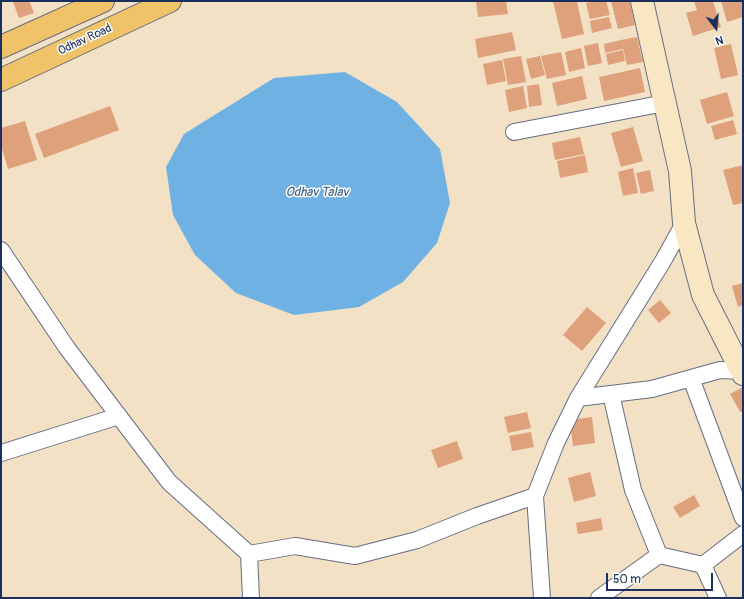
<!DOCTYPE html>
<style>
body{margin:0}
#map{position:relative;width:744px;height:599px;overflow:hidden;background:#f2e1c5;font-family:Pangolin,sans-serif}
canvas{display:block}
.frame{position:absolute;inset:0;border:2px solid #1b2f5e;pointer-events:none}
.north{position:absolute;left:696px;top:8px;width:40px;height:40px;-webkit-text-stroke:3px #fdfcf7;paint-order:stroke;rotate:164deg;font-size:11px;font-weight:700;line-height:16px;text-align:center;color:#1b2f5e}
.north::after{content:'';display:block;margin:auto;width:14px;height:18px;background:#1b2f5e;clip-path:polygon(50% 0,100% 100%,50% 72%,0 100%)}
.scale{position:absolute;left:606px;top:573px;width:107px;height:18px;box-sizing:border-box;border:2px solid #1b2f5e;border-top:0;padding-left:5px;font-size:12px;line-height:14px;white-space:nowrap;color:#1b2f5e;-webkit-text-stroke:3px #fdfcf7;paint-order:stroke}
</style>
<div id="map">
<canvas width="744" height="599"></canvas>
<div class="frame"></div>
<div class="north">N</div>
<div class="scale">50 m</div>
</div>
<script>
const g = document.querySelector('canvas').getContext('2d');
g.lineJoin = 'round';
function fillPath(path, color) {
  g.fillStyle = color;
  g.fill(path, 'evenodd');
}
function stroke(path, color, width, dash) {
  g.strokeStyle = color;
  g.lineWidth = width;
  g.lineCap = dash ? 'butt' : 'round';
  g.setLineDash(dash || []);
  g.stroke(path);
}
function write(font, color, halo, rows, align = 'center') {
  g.font = font + ' Pangolin,sans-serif';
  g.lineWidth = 3;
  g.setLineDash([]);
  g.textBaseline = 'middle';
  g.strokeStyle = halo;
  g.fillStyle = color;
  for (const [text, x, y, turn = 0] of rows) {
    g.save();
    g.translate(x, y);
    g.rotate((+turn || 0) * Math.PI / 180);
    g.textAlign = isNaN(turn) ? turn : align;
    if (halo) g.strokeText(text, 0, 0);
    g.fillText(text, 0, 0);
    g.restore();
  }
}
fillPath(new Path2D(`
 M345 72 397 102 440 149 450 203 437 243 403 282 359 307 294 315 236 293 195 255 173 215 166 167 184 134 274 78Z`), '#70b1e4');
fillPath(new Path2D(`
 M15 1H29L34 13 19 18 13 2Z
 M476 1H506L508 14 478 17Z
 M553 1H577L584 34 562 39Z
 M595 1H606L610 15 590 19 586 3Z
 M611 1H630L635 25 618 29Z
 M694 1H713L721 27 693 36 686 13 697 10Z
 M721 1H743V17L727 22Z
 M609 17 612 28 592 33 590 21Z
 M512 32 516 50 478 58 475 39Z
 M637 37 643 62 627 65 621 40Z
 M621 40 623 49 605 53 604 44Z
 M598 43 602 63 588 66 584 46Z
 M731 44 738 75 721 79 714 48Z
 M581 48 585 68 569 72 565 52Z
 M623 50 625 61 608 65 606 54Z
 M561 52 566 75 547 79 541 56Z
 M521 56 526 82 508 85 503 59Z
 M540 56 545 75 531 79 526 59Z
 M502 60 506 81 487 85 483 64Z
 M640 68 645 92 604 101 599 77Z
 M582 76 587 99 557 106 552 83Z
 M539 84 542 105 529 107 527 86Z
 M523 86 527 108 509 112 505 90Z
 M727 92 734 116 707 124 700 100Z
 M110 106 119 130 44 158 35 134Z
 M733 120 737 134 715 140 711 126Z
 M25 121 37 160 8 169 1 145V128Z
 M633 127 643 161 621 167 611 133Z
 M580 137 584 154 555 160 552 143Z
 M585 155 588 172 560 178 557 161Z
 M743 165V203L733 205 723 170Z
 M633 168 638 193 623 196 618 172Z
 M650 170 654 191 641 194 636 173Z
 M743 283V305L738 307 732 286Z
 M660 300 671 313 659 323 648 310Z
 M587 307 606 323 582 351 563 335Z
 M743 387V411L740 412 730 394Z
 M527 412 531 428 508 433 504 417Z
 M592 417 595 443 573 446 570 420Z
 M531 432 534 447 512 451 509 436Z
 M457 441 463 459 438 468 431 450Z
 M590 472 596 496 574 502 568 478Z
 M694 495 700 506 680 518 673 507Z
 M601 518 603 530 578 534 576 523Z`), '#dfa07c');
const street = new Path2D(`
 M514 132 665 103
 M1 250 67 348 169 482 249 554 251 598
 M691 378 743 518
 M611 394 633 490 659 555
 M578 398 652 389 720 370 743 371
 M1 453 119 416
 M249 554 295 546 355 556 417 540 477 516 535 496
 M542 598 535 496 556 443 578 398 663 261 684 223
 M599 598 659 555 703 565
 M718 598 703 565 743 534`);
const secondary = new Path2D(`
 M642 1 680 171 684 223 703 295 743 374`);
const primary = new Path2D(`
 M1 47 103 1
 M1 80 170 1`);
stroke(street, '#666d82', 18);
stroke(secondary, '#666d82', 24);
stroke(primary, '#666d82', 24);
stroke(street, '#fff', 16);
stroke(secondary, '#f9e7c3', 22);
stroke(primary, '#f1c369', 22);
write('12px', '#1b2f5e', '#fdfcf7', [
 ["Odhav Road",85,40,-25]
]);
write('italic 13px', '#395c8d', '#fdfcf7', [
 ["Odhav Talav",317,193]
]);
</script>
